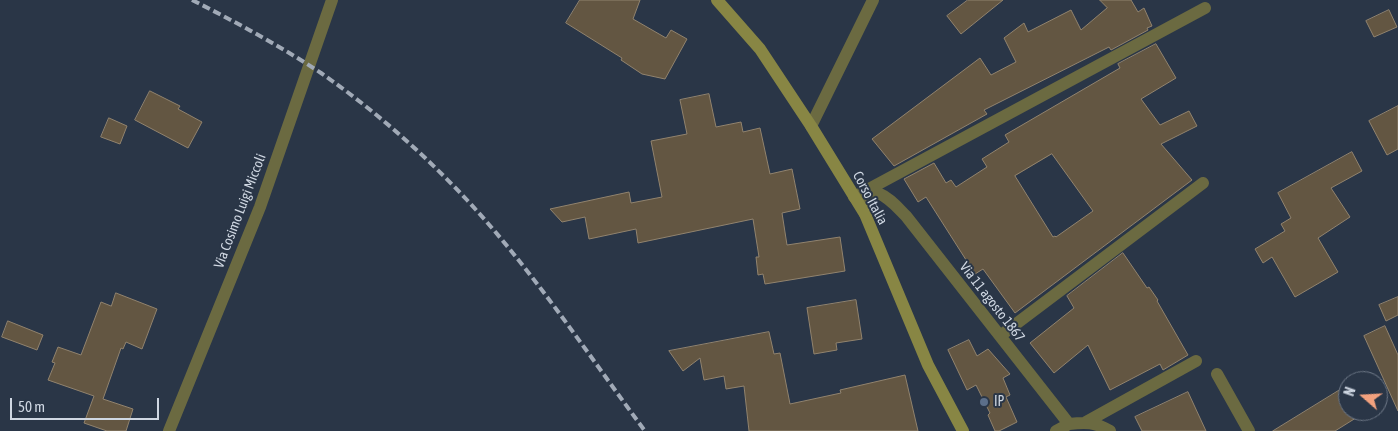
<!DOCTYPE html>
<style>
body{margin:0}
#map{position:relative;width:1398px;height:431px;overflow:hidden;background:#2a3647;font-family:"Asap Condensed",sans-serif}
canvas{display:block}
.north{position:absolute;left:1338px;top:371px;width:50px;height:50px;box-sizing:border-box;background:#2a3647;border:1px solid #6c7685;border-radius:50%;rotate:289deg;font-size:14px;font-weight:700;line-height:20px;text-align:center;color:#cfd7e2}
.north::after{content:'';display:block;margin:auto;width:18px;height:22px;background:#f2a17e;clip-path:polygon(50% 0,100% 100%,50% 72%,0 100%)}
.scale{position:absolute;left:10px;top:398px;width:149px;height:22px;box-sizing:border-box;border:2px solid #cfd7e2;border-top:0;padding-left:6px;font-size:15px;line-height:18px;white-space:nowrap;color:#cfd7e2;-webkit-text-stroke:4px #2a3647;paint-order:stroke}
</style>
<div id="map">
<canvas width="1398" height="431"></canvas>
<div class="north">N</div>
<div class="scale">50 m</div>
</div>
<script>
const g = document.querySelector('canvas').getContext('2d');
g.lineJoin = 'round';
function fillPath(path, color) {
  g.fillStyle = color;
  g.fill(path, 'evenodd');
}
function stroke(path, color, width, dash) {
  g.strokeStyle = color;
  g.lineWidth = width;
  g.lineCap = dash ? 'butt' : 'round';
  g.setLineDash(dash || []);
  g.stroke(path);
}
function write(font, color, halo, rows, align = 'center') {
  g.font = font + ' "Asap Condensed",sans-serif';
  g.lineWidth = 4;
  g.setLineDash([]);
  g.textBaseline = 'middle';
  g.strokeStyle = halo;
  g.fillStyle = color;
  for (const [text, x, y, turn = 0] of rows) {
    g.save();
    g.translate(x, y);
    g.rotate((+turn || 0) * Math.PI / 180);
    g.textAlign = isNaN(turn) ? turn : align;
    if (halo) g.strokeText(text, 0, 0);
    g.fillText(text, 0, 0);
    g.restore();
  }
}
const building = new Path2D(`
 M580 0H640L633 19 666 38 671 30 687 39 665 79 642 74 621 60 622 58 566 23Z
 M968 0H1003L961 34 947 16Z
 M1100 0H1131L1138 12 1144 8 1152 26 1147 28 1148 30 1111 50 1109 47 984 110 987 114 894 166 872 139 980 58 991 75 1016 62 1004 38 1024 23 1028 32 1071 10 1081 30 1107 8Z
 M1389 10 1397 27 1374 37 1366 21Z
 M1156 44 1176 78 1141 99 1160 125 1189 111 1197 126 1161 144 1192 180 1015 313 983 269 975 274 926 197 918 202 904 179 934 163 946 183 951 180 956 187 987 167 982 159 1009 142 1005 135 1120 68 1118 64ZM1052 154 1093 211 1056 237 1055 236 1053 237 1015 176Z
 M150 91 180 106 178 109 202 122 188 148 135 120Z
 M709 94 716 127 741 122 743 132 760 128 770 174 792 169 800 209 782 213 787 245 840 237 845 271 765 284 763 274 758 275 756 257H759L753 219 638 243 636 229 589 239 585 217 562 222 550 209 629 192 631 203 662 197 651 141 687 134 680 100Z
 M1398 106V149L1387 155 1369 121Z
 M109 118 127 126 120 144 101 137Z
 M1352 152 1362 171 1331 188 1350 217 1318 238 1338 272 1295 297 1272 257 1263 263 1255 249 1285 231 1281 224 1291 218 1278 193Z
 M1123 253 1147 288 1149 287 1158 300 1157 301 1188 355 1163 370 1160 364 1110 390 1088 345 1054 373 1030 343 1074 308 1067 296Z
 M116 293 157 309 142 349 126 342 123 349 121 348 103 399 133 409 126 431H107L84 423 94 396 48 380 55 363 52 362 58 347 81 355 101 302 111 306Z
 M1398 297V315L1386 321 1379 305Z
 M856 300 862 339 836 343 837 350 814 354 807 308Z
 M8 321 43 335 37 350 2 337Z
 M1385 326 1398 355V411L1364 336Z
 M769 332 774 354 780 353 790 404 841 393 840 390 905 375 918 431H749L744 386 726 389 724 376 704 380 700 358 683 371 669 351Z
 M969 340 977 356 988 349 1010 374 1003 378 1010 395 1006 397 1017 422 999 431H995L988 415 990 413 976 385 967 390 948 350Z
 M1348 385V411H1367L1335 431H1273Z
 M1188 392 1206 431H1142L1135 417Z`);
fillPath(building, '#635642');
stroke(building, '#91836e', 1);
stroke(new Path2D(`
 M811 126 873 0
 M854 197 1205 8
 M865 214V204L868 197 878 193C890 198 897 207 906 216L1069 424C1086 422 1095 422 1110 431
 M1000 336 1203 183
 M1217 374 1249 431
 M1086 422 1196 361
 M169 431 260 207 332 0
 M1056 431 1069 424`), '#6b6a41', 12);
stroke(new Path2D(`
 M717 0 760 49 811 126 865 214 928 365 963 431`), '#888644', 12);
stroke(new Path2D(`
 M192 0C236 22 280 46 321 73 373 109 423 153 467 200 533 271 587 353 645 431`), '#a1aab7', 4, [8, 4]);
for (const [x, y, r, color] of [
 [984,402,5,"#5c6f8a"]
]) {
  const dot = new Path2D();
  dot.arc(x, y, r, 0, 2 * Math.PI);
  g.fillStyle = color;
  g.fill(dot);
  stroke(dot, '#2a3647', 2);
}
write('14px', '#cfd7e2', '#2a3647', [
 ["Corso Italia",870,198,62],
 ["Via Cosimo Luigi Miccoli",240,211,-69],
 ["Via 11 agosto 1867",992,302,52]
]);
write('14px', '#cfd7e2', '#2a3647', [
 ["IP",994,402]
], 'left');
</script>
